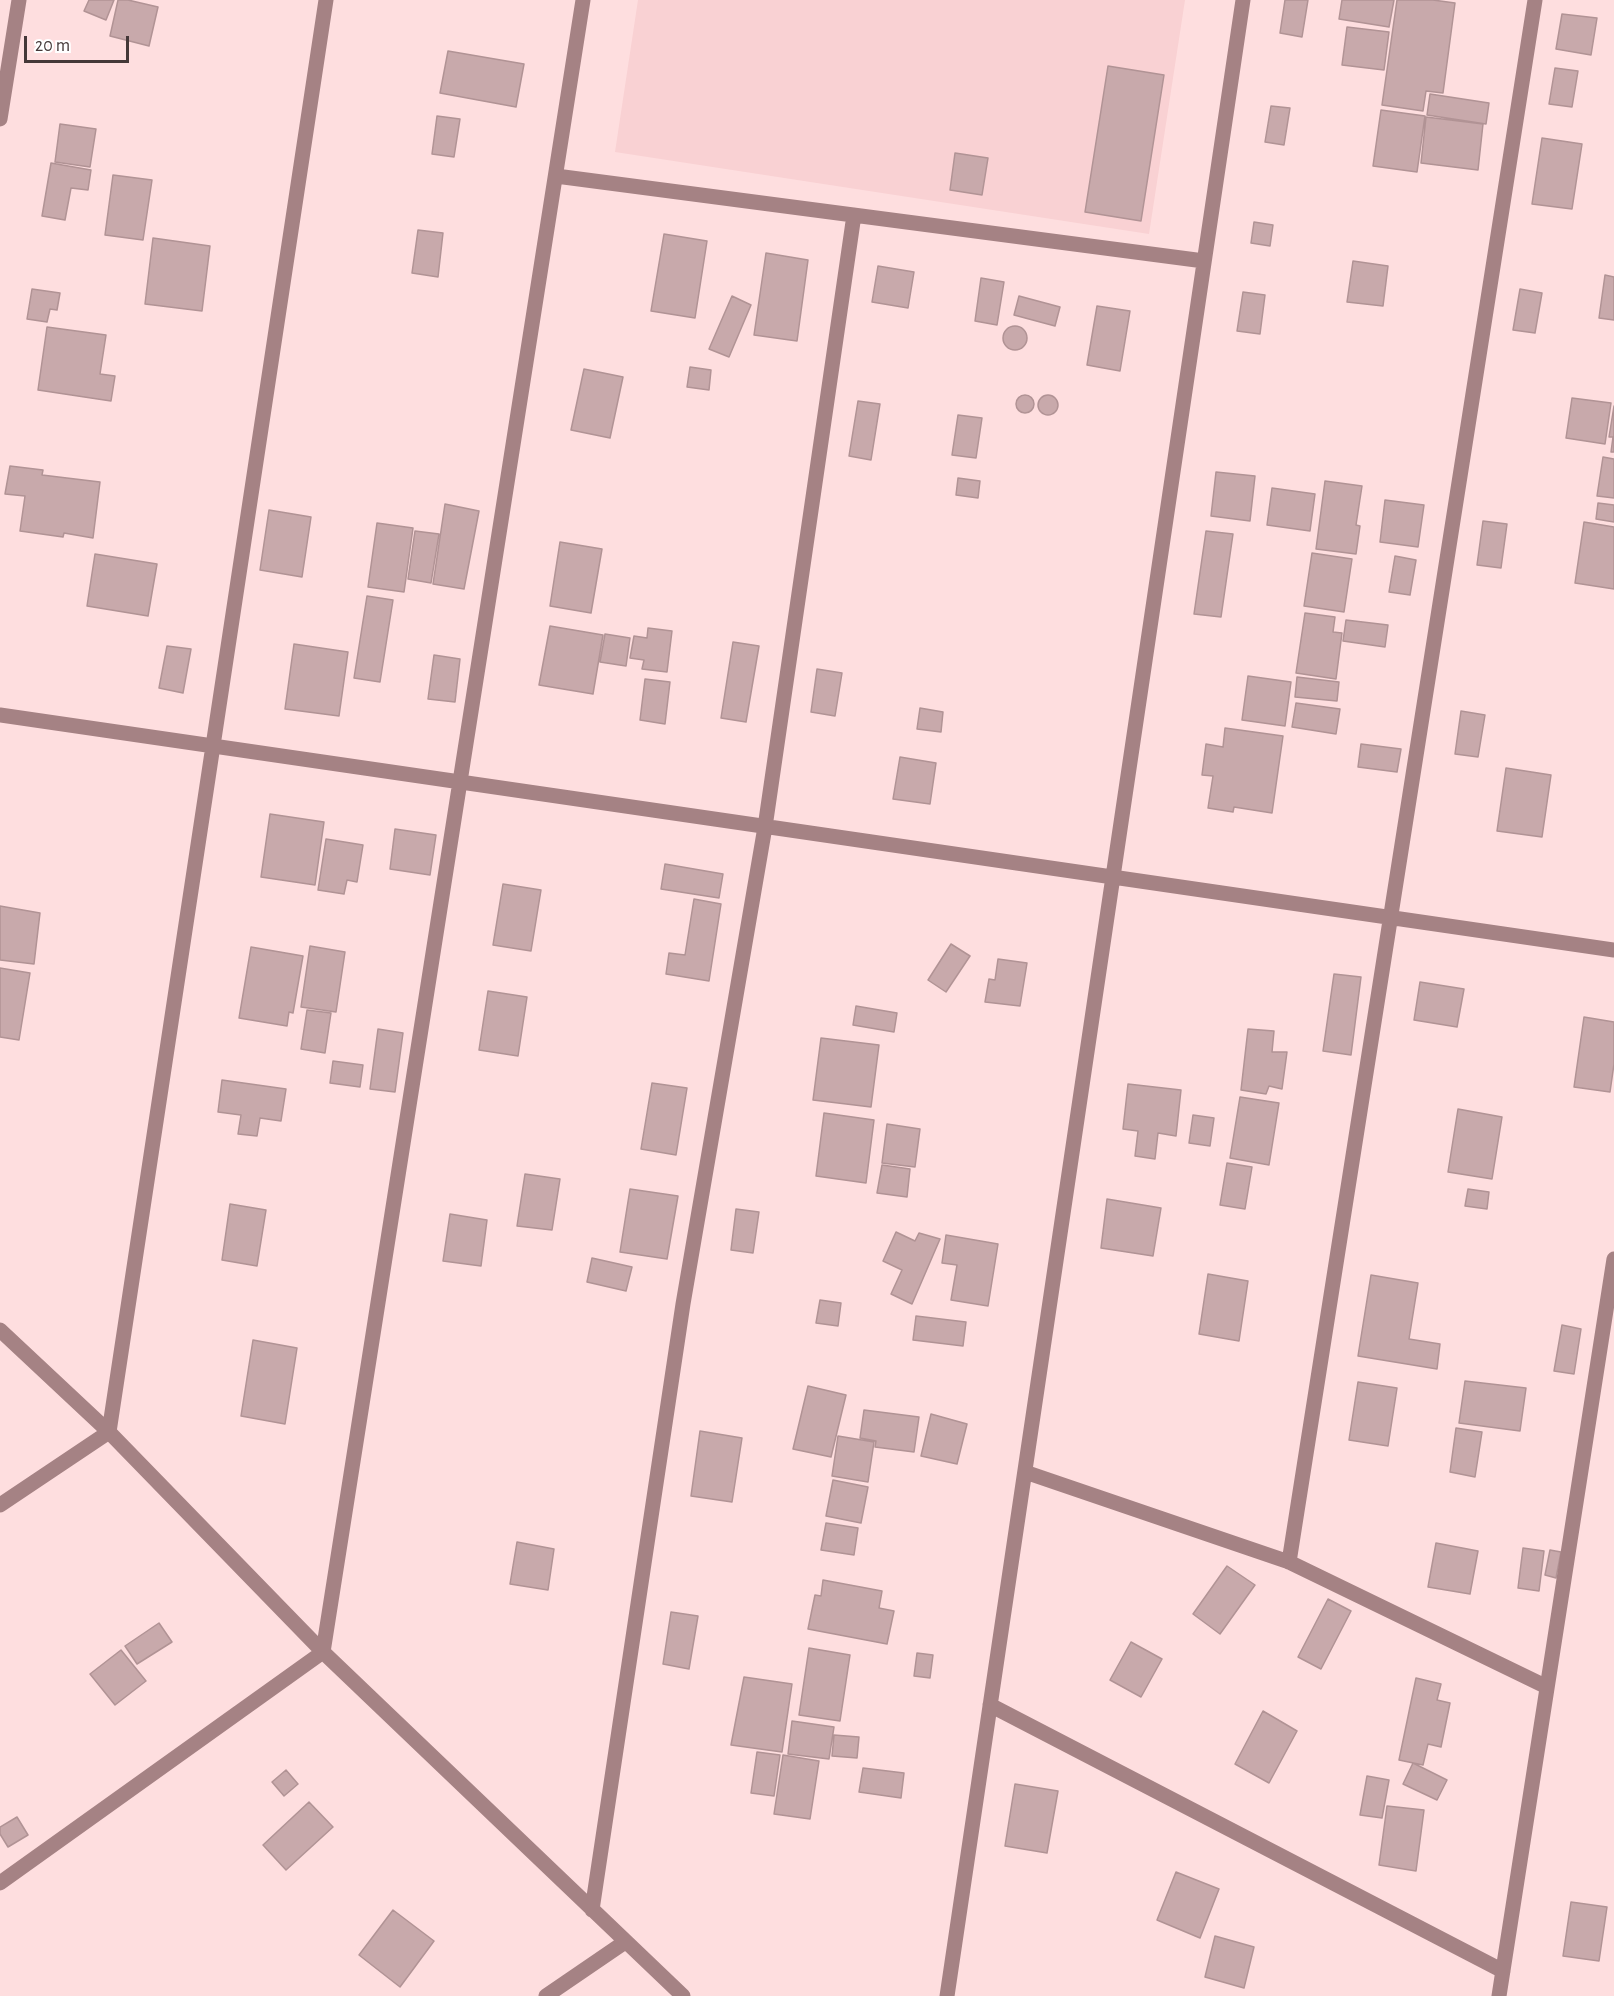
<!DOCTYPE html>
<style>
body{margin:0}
#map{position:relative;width:1614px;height:1996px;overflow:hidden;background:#fededf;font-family:"Alegreya Sans",sans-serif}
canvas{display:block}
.scale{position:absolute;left:24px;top:36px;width:105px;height:27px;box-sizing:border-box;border:3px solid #443838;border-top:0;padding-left:8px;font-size:18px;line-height:21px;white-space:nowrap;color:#443838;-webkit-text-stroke:4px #fff;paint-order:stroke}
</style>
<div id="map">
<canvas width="1614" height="1996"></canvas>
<div class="scale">20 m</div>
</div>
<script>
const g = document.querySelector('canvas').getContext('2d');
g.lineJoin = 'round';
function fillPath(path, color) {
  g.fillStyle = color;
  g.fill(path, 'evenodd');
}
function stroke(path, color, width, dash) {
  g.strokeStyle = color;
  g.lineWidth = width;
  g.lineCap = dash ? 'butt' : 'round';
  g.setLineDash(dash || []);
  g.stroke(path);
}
fillPath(new Path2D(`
 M638 0H1185L1149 234 615 152Z`), '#f9d1d3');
const building = new Path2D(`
 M89 0H114L106 20 84 11Z
 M118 0H128L158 7 149 46 110 36Z
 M1285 0H1308L1302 37 1280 33Z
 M1342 0H1394L1389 27 1339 19Z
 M1397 0H1433L1455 3 1443 93 1426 91 1423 111 1382 105Z
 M1562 14 1597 18 1591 55 1556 49Z
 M1347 27 1389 32 1384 70 1342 65Z
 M448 51 524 64 516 107 440 93Z
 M1108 66 1164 75 1141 221 1085 212Z
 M1555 68 1578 71 1572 107 1549 104Z
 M1430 94 1489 103 1486 124 1427 115Z
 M1271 106 1290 108 1284 145 1265 142Z
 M1381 110 1425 116 1417 172 1373 166Z
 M437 116 460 119 454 157 432 154Z
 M1426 117 1483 124 1478 170 1421 163Z
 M60 124 96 129 90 167 55 162Z
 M1542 138 1582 144 1572 209 1532 204Z
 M955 153 988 158 982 195 950 190Z
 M51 163 91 170 88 190 71 188 65 220 42 216Z
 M113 175 152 180 143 240 105 235Z
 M1254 222 1273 225 1270 246 1251 243Z
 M418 230 443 233 438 277 412 273Z
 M664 234 707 241 695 318 651 311Z
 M153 238 210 246 202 311 145 304Z
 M766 253 808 260 797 341 754 335Z
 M1353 261 1388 266 1383 306 1347 302Z
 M878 266 914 272 908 308 872 302Z
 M1605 275 1614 277V320L1599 318Z
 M981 278 1004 282 997 325 975 321Z
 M32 289 60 293 57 310 50 309 47 322 27 319Z
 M1520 289 1542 293 1535 333 1513 330Z
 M1243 292 1265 295 1260 334 1237 331Z
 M732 296 751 305 729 357 709 349Z
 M1019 296 1060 307 1055 326 1014 315Z
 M1097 306 1130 311 1120 371 1087 365Z
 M1003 338a12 12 0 1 1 24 0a12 12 0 1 1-24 0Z
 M47 327 106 335 100 374 115 376 111 401 38 390Z
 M690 367 711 370 709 390 687 387Z
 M584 369 623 377 610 438 571 430Z
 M1016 404a9 9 0 1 1 18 0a9 9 0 1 1-18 0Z
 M1038 405a10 10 0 1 1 20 0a10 10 0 1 1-20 0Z
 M1572 398 1611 403 1605 444 1566 438Z
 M858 401 880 404 871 460 849 456Z
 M1614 406V452H1611L1613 437H1609Z
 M958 415 982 418 976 458 952 455Z
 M1603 457 1614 459V498L1597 496Z
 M10 466 43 470 42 475 100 482 93 538 64 533 63 537 20 531 25 496 5 494Z
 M1216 472 1255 476 1250 521 1211 516Z
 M958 478 980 481 978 498 956 495Z
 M1325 481 1362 486 1356 525 1360 526 1356 554 1316 549Z
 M1272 488 1315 494 1310 531 1267 525Z
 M1385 500 1424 505 1418 547 1380 542Z
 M1598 503 1614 505V522L1596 519Z
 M445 504 479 511 464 589 433 584Z
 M269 510 311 517 302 577 260 570Z
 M1483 521 1507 524 1501 568 1477 565Z
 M1584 522 1614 527V589L1575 583Z
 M377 523 413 528 404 592 368 587Z
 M415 531 439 534 431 583 408 579Z
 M1206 531 1233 534 1221 617 1194 614Z
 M560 542 602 549 591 613 550 606Z
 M1312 553 1352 559 1344 612 1304 606Z
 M95 554 157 564 148 616 87 606Z
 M1395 556 1416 560 1410 595 1389 592Z
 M367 596 393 600 380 682 354 678Z
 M1305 613 1335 617 1333 632 1342 633 1336 679 1296 673Z
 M1346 620 1388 625 1385 647 1343 641Z
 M550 626 603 635 593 694 539 685Z
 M648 628 672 631 667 672 642 669 644 660 630 658 634 636 647 638Z
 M605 634 630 638 626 666 600 662Z
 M733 642 759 646 746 722 721 718Z
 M294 644 348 652 339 716 285 709Z
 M167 646 191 649 183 693 159 688Z
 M434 655 460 659 455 702 428 699Z
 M817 669 842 673 835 716 811 712Z
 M1248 676 1291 682 1285 726 1242 720Z
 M1297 677 1339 682 1337 701 1295 697Z
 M645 679 670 682 665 724 640 720Z
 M1296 703 1340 709 1336 734 1292 727Z
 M920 708 943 712 941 732 917 729Z
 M1461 711 1485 715 1478 757 1455 754Z
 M1225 728 1283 736 1272 813 1234 807 1233 812 1208 808 1213 776 1202 775 1206 744 1223 747Z
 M1361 744 1401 749 1397 772 1358 767Z
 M900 757 936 763 930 804 893 799Z
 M1506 768 1551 775 1542 837 1497 831Z
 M270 814 324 822 315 885 261 877Z
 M395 829 436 835 430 875 390 869Z
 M326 839 363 845 357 882 347 880 344 894 318 890Z
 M665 864 723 874 719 898 661 889Z
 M503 884 541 890 531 951 493 945Z
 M694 899 721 904 709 981 666 974 669 953 685 955Z
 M0 906 40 913 34 964 0 960Z
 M951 944 970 956 946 992 928 980Z
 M310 946 345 952 336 1012 301 1007Z
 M251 947 303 956 293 1013 289 1012 287 1026 239 1018Z
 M998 959 1027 963 1020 1006 985 1002 989 979 995 980Z
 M0 968 30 973 19 1040 0 1037Z
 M1334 974 1361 977 1351 1055 1323 1051Z
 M1420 982 1464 989 1457 1027 1414 1020Z
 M488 991 527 997 518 1056 479 1050Z
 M856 1006 897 1013 894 1032 853 1025Z
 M307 1010 331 1013 325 1053 301 1049Z
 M1584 1017 1614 1022V1064L1610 1092 1574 1087Z
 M378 1029 403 1033 395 1092 370 1089Z
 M1248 1029 1274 1031 1272 1052H1287L1282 1089 1269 1086 1266 1094 1241 1090Z
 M821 1038 879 1045 871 1107 813 1100Z
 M333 1061 363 1065 360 1087 330 1083Z
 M222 1080 286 1089 281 1121 260 1118 257 1136 238 1134 241 1115 218 1112Z
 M652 1083 687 1088 676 1155 641 1149Z
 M1128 1084 1181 1090 1176 1136 1158 1133 1155 1159 1135 1156 1138 1131 1123 1129Z
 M1240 1097 1279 1103 1269 1165 1230 1158Z
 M1458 1109 1502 1117 1492 1179 1448 1172Z
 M824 1113 874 1120 866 1183 816 1176Z
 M1193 1115 1214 1118 1210 1146 1189 1143Z
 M887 1124 920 1129 915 1167 882 1163Z
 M1227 1163 1252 1167 1245 1209 1220 1205Z
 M882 1165 910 1169 907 1197 877 1193Z
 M525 1174 560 1179 552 1230 517 1226Z
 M630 1189 678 1196 667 1259 620 1252Z
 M1468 1189 1489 1192 1487 1209 1465 1206Z
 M1107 1199 1161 1208 1153 1256 1101 1248Z
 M230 1204 266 1210 257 1266 222 1260Z
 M736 1209 759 1212 753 1253 731 1250Z
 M450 1214 487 1220 481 1266 443 1261Z
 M896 1232 915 1241 919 1233 940 1239 912 1304 891 1294 902 1270 883 1261Z
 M946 1235 998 1244 988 1306 951 1300 957 1265 942 1263Z
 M592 1258 632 1267 626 1291 587 1282Z
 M1208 1274 1248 1281 1239 1341 1199 1334Z
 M1371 1275 1418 1283 1409 1339 1440 1344 1437 1369 1358 1356Z
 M820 1300 841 1303 838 1326 816 1323Z
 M916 1316 966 1322 963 1346 913 1340Z
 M1562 1325 1581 1329 1574 1374 1554 1371Z
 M253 1340 297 1348 285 1424 241 1416Z
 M1465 1381 1526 1388 1520 1431 1459 1423Z
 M1358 1382 1397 1388 1388 1446 1349 1440Z
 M808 1386 846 1395 831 1457 793 1449Z
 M864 1410 919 1417 914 1452 875 1447 876 1441 860 1438Z
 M931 1414 967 1424 957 1464 921 1456Z
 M1456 1428 1482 1432 1475 1477 1450 1472Z
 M700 1431 742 1438 732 1502 691 1496Z
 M838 1436 874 1442 868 1482 832 1476Z
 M833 1480 868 1487 861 1523 826 1516Z
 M826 1523 858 1528 854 1555 821 1550Z
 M517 1542 554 1549 548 1590 510 1584Z
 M1436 1543 1478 1551 1470 1594 1428 1587Z
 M1523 1548 1544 1551 1539 1591 1518 1588Z
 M1550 1550 1561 1552 1556 1578 1545 1575Z
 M1227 1566 1255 1585 1220 1634 1193 1614Z
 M823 1580 882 1591 879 1608 894 1611 887 1644 808 1629 815 1595 821 1596Z
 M1328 1599 1351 1611 1321 1669 1298 1657Z
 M671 1612 698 1616 689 1669 663 1664Z
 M159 1623 172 1642 137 1664 125 1646Z
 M1131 1642 1162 1659 1141 1697 1110 1680Z
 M809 1648 850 1655 840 1721 799 1715Z
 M121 1650 146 1681 115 1705 90 1674Z
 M917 1653 933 1655 930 1678 914 1676Z
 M744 1677 792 1684 782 1752 731 1745Z
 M1416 1678 1441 1684 1437 1700 1450 1703 1441 1747 1428 1744 1423 1765 1399 1760Z
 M1263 1711 1297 1731 1269 1783 1235 1764Z
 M792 1721 834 1727 829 1759 788 1754Z
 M834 1735 859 1737 857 1758 832 1756Z
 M757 1752 780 1755 774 1796 751 1793Z
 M783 1755 819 1761 810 1819 774 1814Z
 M1413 1763 1447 1780 1437 1800 1403 1784Z
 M863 1768 904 1773 901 1798 859 1792Z
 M286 1770 298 1784 284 1796 272 1782Z
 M1367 1776 1389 1780 1382 1818 1360 1815Z
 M1015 1784 1058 1791 1047 1853 1005 1846Z
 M309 1802 333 1827 286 1870 263 1845Z
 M1387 1806 1424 1810 1416 1871 1379 1865Z
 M17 1817 28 1835 8 1847 0 1834V1827Z
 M1176 1872 1219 1889 1200 1938 1157 1920Z
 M1571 1902 1607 1907 1599 1961 1563 1956Z
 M393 1910 434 1941 400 1987 359 1955Z
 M1215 1936 1254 1947 1244 1988 1205 1977Z`);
fillPath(building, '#c8a9ab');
stroke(building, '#b19395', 1.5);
stroke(new Path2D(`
 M0 119 19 0
 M556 176 1204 261
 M0 715 1614 950
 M0 1330 109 1432 323 1652 683 1996
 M1025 1472 1289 1562 1547 1687
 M0 1505 109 1432 326 0
 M1289 1562 1535 0
 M990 1705 1503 1971
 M0 1883 323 1652 583 0
 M592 1910 683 1304 765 827 854 215
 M546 1996 625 1942
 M947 1996 1243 0
 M1499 1996 1614 1259`), '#a58284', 15);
</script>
